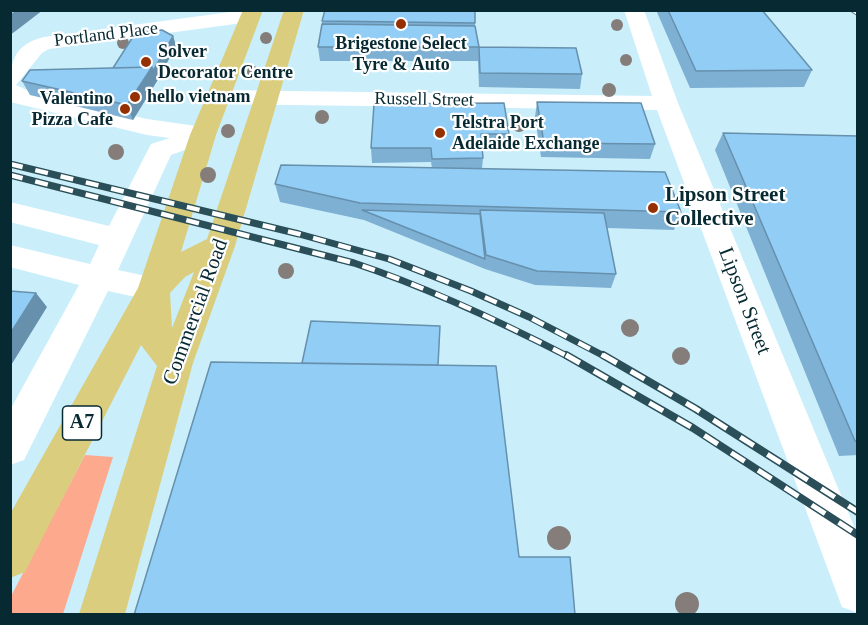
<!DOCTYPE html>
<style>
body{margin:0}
#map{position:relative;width:868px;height:625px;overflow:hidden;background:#caeffb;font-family:"Times New Roman",serif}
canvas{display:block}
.frame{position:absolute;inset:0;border:12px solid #062932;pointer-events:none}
</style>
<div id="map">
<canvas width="868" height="625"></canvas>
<div class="frame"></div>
</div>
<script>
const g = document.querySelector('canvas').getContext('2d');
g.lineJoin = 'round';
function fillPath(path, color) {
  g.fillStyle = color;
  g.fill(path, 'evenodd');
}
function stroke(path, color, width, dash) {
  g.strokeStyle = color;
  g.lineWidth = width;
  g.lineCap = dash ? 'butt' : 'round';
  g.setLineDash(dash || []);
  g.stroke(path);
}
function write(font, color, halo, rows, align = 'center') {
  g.font = font + ' "Times New Roman",serif';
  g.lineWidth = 4.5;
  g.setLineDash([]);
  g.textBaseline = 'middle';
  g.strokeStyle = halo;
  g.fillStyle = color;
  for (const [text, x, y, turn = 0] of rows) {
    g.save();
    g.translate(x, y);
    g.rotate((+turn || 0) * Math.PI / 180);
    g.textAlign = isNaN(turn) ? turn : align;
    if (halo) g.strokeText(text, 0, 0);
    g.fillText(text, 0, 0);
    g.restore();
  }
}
fillPath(new Path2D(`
 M85 455 113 457 63 614H11L10 598Z`), '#fda98d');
fillPath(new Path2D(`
 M245 10 257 12 260 16 257 20 250 22 49 49 42 53 16 85 35 94 147 119 203 127 212 130 216 135 212 140 171 155 118 270 165 280 170 289 165 298 154 301 108 291 24 460 10 465V410L79 285 10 267V245L90 264 99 245 10 222V202L109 226 151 144 170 138 147 135 10 102C10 71 7 46 44 37Z
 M624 10H644L678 103 858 536V613L842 607 836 591 657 110 218 104 210 102 206 97 210 92 218 90 652 96Z`), '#fff');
fillPath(new Path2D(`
 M243 10H263L216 135 181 252 207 239 284 10H304L235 246 193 363 125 614H79L157 366 141 345 25 572 10 578V514L138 288 190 135ZM194 272 172 328 170 293 185 277Z`), '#dacd7e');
const railFar2 = new Path2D(`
 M852 10 858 14`);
const railFar1 = new Path2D(`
 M10 164 299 234 389 259 471 291 529 317 606 357
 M10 175 354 263C429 288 499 321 569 357`);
const rail = new Path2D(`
 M566 355 693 428 858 535
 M603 355 696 409 858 512`);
stroke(railFar2, '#2b4f58', 4.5);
stroke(railFar1, '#2b4f58', 7);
stroke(rail, '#2b4f58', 8);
stroke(railFar2, '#fff', 3, [9]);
stroke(railFar1, '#fff', 4.5, [13]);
stroke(rail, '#fff', 5, [16]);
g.fillStyle = '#857d7a';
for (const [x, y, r] of [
 [617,25,6],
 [266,38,6],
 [123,43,6],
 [626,60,6],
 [253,72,6],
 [609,90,7],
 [322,117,7],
 [519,125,7],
 [228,131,7],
 [116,152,8],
 [208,175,8],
 [286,271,8],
 [630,328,9],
 [681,356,9],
 [559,538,12],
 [687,604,12]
]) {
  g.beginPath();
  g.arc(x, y, r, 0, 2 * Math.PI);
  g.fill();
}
fillPath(new Path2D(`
 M475 10V26L479 47 582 74 580 89 479 87 478 61H320L318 47 322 24V21Z
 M656 10H762L812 70 804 87 690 88Z
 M173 36 176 46 157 81 133 120 30 95 22 81 113 68Z
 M537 102 655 144 650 159 541 157 535 117Z
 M374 104 509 134 508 149H482L483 158 482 169 681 212 674 230 607 228 616 274 611 288 535 285 485 269 364 220 280 202 275 184 432 168 431 162 372 163 371 148Z
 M723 133 858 136V455L839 456 715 150Z`), '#7eb0d4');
fillPath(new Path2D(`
 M18 10H43L17 30 10 16Z
 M12 20 17 30 10 35V22Z
 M173 36 176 46 157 81 133 120 127 105Z
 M36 293 47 307 10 367V334Z`), '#6690ac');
const building = new Path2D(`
 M10 10H18L10 16Z
 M325 10H475V23L322 21Z
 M668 10H762L812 70 696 71Z
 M322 24 475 26 479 47H318Z
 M162 30 173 36 153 71 152 67 113 68 136 32Z
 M479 47 576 48 582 74 480 73Z
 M152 67 127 105 22 81 30 70Z
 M537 102 641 103 655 144 544 143Z
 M504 103 509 134H481L483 158 432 159 431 148H371L374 104Z
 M723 133 858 136V441H855Z
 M281 165 665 172 681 212 360 203 275 184Z
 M362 210 480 214 485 259Z
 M480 210 604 213 616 274 537 271 486 255Z
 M10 291 36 293 10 334Z
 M311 321 440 326 438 365 302 363Z
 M211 362 496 366 519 557H570L575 615H134Z`);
fillPath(building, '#92cdf6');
stroke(building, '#6690ac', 1.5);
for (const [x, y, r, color] of [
 [401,24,6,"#953002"],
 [146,62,6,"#953002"],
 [135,97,6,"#953002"],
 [125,109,6,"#953002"],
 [440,133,6,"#953002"],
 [653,208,6,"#953002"]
]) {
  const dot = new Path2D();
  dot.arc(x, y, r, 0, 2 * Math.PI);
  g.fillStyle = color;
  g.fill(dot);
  stroke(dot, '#fff', 2);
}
write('18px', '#062932', '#fff', [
 ["Portland Place",106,35,-7],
 ["Russell Street",424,100,1]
]);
write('bold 18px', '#062932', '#fff', [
 ["Brigestone Select",401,44,"center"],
 ["Tyre & Auto",401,65,"center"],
 ["Solver",158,52],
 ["Decorator Centre",158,73],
 ["hello vietnam",147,97],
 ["Valentino",113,99,"right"],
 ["Pizza Cafe",113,120,"right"],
 ["Telstra Port",452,123],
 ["Adelaide Exchange",452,144]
], 'left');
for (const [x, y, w] of [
 [82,423,39]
]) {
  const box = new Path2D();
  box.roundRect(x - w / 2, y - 17, w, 34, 4.5);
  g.fillStyle = '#fff';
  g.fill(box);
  stroke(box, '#062932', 1.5);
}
write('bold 20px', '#062932', null, [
 ["A7",82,423]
]);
write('bold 21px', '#062932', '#fff', [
 ["Lipson Street",665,196],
 ["Collective",665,220]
], 'left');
write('21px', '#062932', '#fff', [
 ["Lipson Street",744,301,69],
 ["Commercial Road",196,312,-70]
]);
</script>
